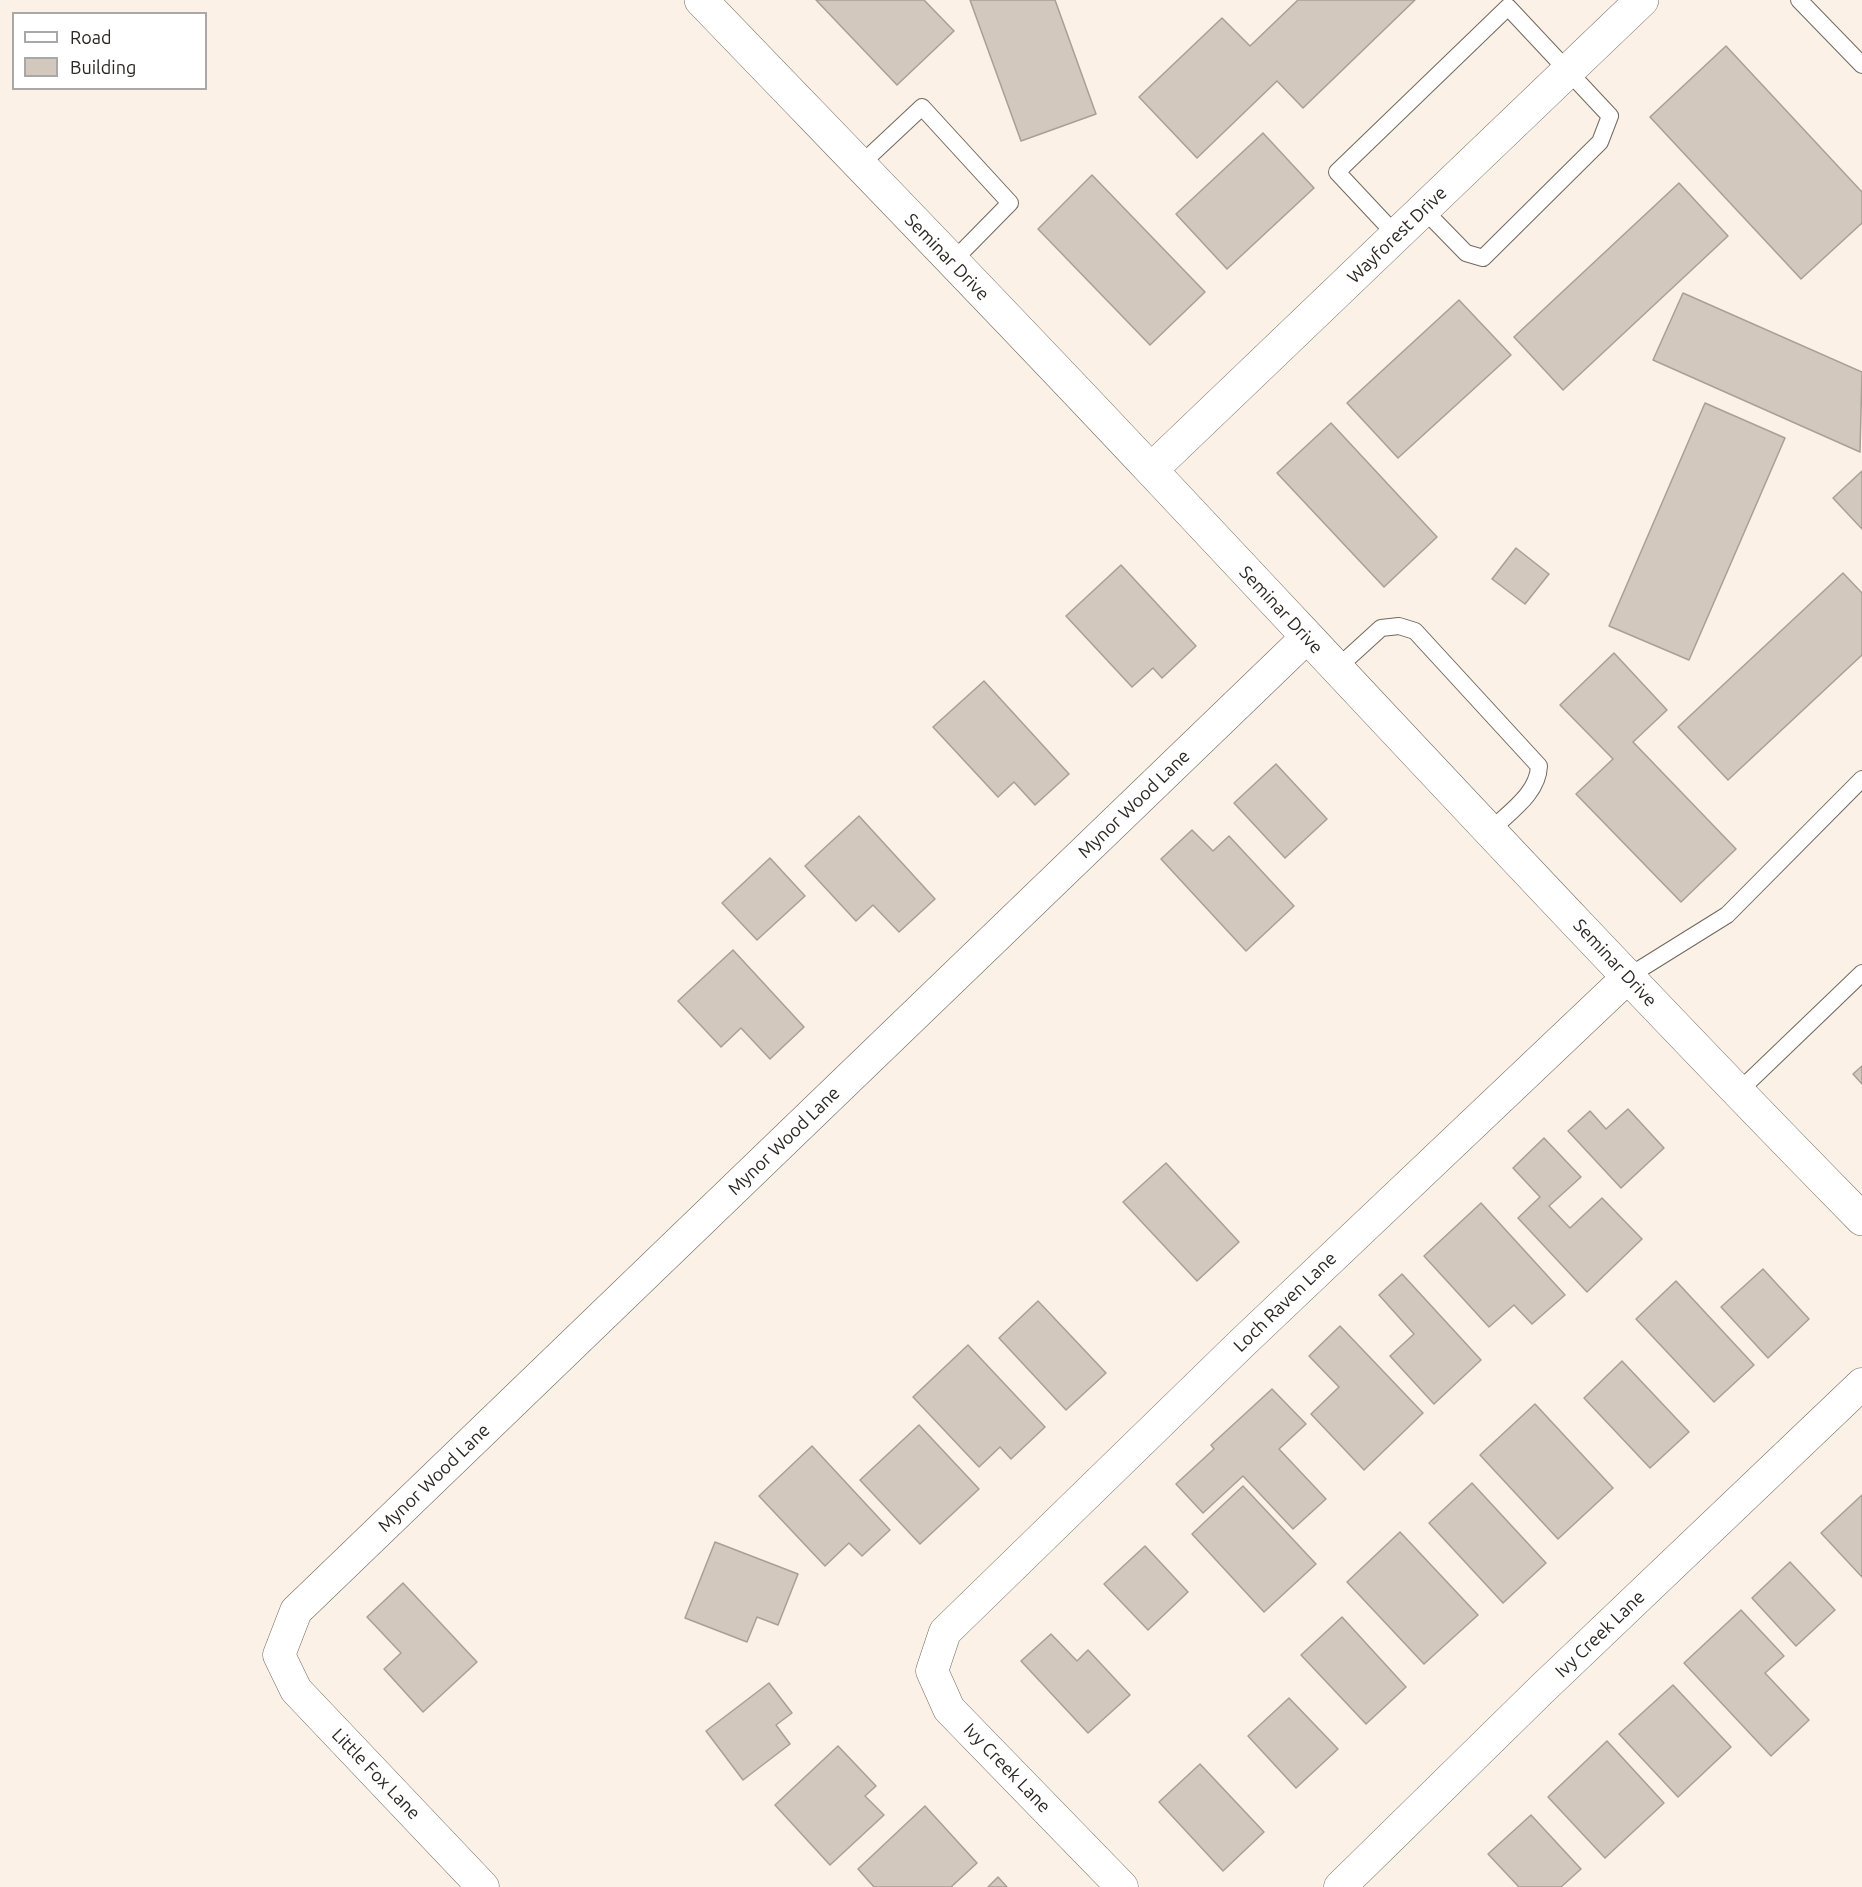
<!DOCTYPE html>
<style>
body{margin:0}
#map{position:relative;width:1862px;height:1887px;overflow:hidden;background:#fbf1e6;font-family:Ubuntu,sans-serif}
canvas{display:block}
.legend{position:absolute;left:12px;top:12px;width:195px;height:78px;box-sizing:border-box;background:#fff;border:2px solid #aaa8a7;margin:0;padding:8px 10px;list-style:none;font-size:18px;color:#2a2622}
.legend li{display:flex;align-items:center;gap:12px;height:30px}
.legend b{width:30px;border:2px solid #aaa8a7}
</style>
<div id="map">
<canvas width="1862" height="1887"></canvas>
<ul class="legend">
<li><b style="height:8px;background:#fff"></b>Road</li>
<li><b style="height:16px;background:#d2c8bd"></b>Building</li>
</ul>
</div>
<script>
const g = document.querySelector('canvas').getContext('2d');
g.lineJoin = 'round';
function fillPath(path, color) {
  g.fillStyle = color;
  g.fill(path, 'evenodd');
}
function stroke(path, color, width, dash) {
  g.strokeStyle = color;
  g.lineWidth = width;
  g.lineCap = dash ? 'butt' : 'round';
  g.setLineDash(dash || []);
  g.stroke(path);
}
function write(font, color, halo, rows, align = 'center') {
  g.font = font + ' Ubuntu,sans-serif';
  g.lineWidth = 6;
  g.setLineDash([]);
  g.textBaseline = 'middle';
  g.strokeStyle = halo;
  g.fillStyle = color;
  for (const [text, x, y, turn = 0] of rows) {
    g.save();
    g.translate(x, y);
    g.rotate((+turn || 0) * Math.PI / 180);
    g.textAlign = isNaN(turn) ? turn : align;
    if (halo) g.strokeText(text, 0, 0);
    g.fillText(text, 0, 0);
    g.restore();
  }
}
const building = new Path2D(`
 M816 0H924L954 31 897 85Z
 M970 0H1055L1096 114 1021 141Z
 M1298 0H1415L1303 108 1277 81 1197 158 1139 97 1222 18 1250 46Z
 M1726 46 1862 192V223L1801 279 1650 117Z
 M1263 133 1314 188 1227 269 1176 214Z
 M1092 175 1205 292 1150 345 1038 229Z
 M1679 183 1728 236 1563 390 1514 337Z
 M1683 293 1862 372 1860 452 1653 360Z
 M1459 300 1511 355 1398 458 1347 403Z
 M1705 403 1785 438 1689 660 1609 626Z
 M1331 423 1437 537 1384 587 1277 473Z
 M1862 471V529L1833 498Z
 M1516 548 1549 574 1525 604 1492 579Z
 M1121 565 1196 646 1162 678 1153 668 1132 687 1066 616Z
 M1843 573 1862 593V655L1728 780 1678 727Z
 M1614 653 1667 710 1633 742 1736 849 1681 902 1576 794 1613 759 1560 705Z
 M984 681 1069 774 1035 805 1014 782 998 797 933 727Z
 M1276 764 1327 819 1285 858 1234 803Z
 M859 816 935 899 899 932 873 905 856 921 805 866Z
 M1192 830 1213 851 1229 836 1294 906 1246 951 1161 859Z
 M770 858 805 896 757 940 722 903Z
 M733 950 804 1027 770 1059 741 1028 721 1047 678 1001Z
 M1862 1066V1084L1853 1074Z
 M1628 1109 1664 1148 1621 1188 1568 1131 1590 1111 1606 1129Z
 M1544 1138 1581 1177 1549 1206 1570 1228 1602 1198 1642 1239 1587 1292 1518 1218 1540 1197 1513 1168Z
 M1166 1163 1239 1242 1197 1281 1123 1202Z
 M1481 1203 1565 1295 1532 1324 1514 1305 1489 1327 1424 1256Z
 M1763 1269 1809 1319 1768 1358 1721 1307Z
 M1402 1274 1481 1360 1434 1404 1390 1356 1414 1334 1379 1295Z
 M1676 1281 1754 1365 1714 1402 1636 1319Z
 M1038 1301 1106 1373 1066 1410 999 1338Z
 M1340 1326 1423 1413 1364 1470 1311 1414 1339 1387 1309 1356Z
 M968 1345 1045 1427 1011 1459 1000 1447 979 1467 913 1397Z
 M1622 1361 1689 1432 1650 1468 1584 1398Z
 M1272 1389 1306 1424 1279 1449 1326 1499 1293 1529 1243 1476 1203 1513 1176 1484 1214 1449 1211 1445Z
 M1535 1404 1613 1488 1558 1539 1480 1455Z
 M919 1425 979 1489 920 1544 860 1480Z
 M812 1446 890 1530 862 1556 849 1543 825 1566 759 1496Z
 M1472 1483 1546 1563 1503 1603 1429 1523Z
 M1243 1486 1316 1564 1264 1612 1192 1534Z
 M1862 1495V1577L1821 1533Z
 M1400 1532 1478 1615 1424 1664 1347 1582Z
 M715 1542 798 1574 778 1625 757 1617 747 1642 685 1618Z
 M1145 1546 1188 1592 1148 1630 1104 1584Z
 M1790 1562 1835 1610 1796 1646 1752 1598Z
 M403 1583 477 1662 423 1712 384 1669 401 1653 367 1617Z
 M1741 1610 1784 1656 1765 1673 1809 1720 1771 1756 1684 1663Z
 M1342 1617 1406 1687 1366 1724 1301 1655Z
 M1051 1634 1077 1661 1088 1650 1130 1695 1088 1733 1021 1661Z
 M769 1683 792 1713 776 1725 790 1744 743 1780 706 1731Z
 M1673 1685 1731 1747 1678 1797 1619 1734Z
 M1289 1698 1338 1749 1296 1788 1248 1736Z
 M1607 1741 1664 1803 1605 1858 1548 1797Z
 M838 1746 876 1786 865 1796 884 1815 830 1865 775 1805Z
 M1200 1764 1264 1832 1223 1871 1159 1802Z
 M925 1806 977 1863 951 1887H874L858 1869Z
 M1531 1815 1581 1869 1561 1887H1519L1488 1854Z
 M998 1877 1007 1887H988Z`);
fillPath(building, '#d2c8bd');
stroke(building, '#a9a095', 1.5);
const service = new Path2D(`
 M1799 0 1862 65
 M859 166 922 107 1010 203 952 262
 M1396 235 1337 172 1508 7 1610 116 1600 142 1483 258 1466 253 1423 209
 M1336 669 1381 628 1399 626 1415 631 1539 766C1538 794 1509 812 1490 831
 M1629 976 1727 915 1862 779
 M1737 1093 1862 973`);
const minor = new Path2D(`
 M483 1887 296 1690 279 1655 296 1611 1306 638
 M1122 1887 949 1709 932 1671 945 1632 1241 1344 1629 976
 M1340 1887 1542 1689 1862 1384`);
const tertiary = new Path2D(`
 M701 0C851 156 1003 312 1151 470 1387 721 1621 974 1862 1219
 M1151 470 1642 0`);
stroke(service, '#71685e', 18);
stroke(minor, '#71685e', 33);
stroke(tertiary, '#71685e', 34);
stroke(service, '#fff', 16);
stroke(minor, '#fff', 32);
stroke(tertiary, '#fff', 33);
write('18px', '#2a2622', '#fff', [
 ["Wayforest Drive",1397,235,-44],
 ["Seminar Drive",947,257,46],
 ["Seminar Drive",1281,610,47],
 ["Mynor Wood Lane",1134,804,-44],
 ["Seminar Drive",1615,963,47],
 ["Mynor Wood Lane",784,1141,-44],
 ["Loch Raven Lane",1285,1302,-44],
 ["Mynor Wood Lane",434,1478,-44],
 ["Ivy Creek Lane",1600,1634,-44],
 ["Ivy Creek Lane",1007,1768,46],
 ["Little Fox Lane",376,1774,46]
]);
</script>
